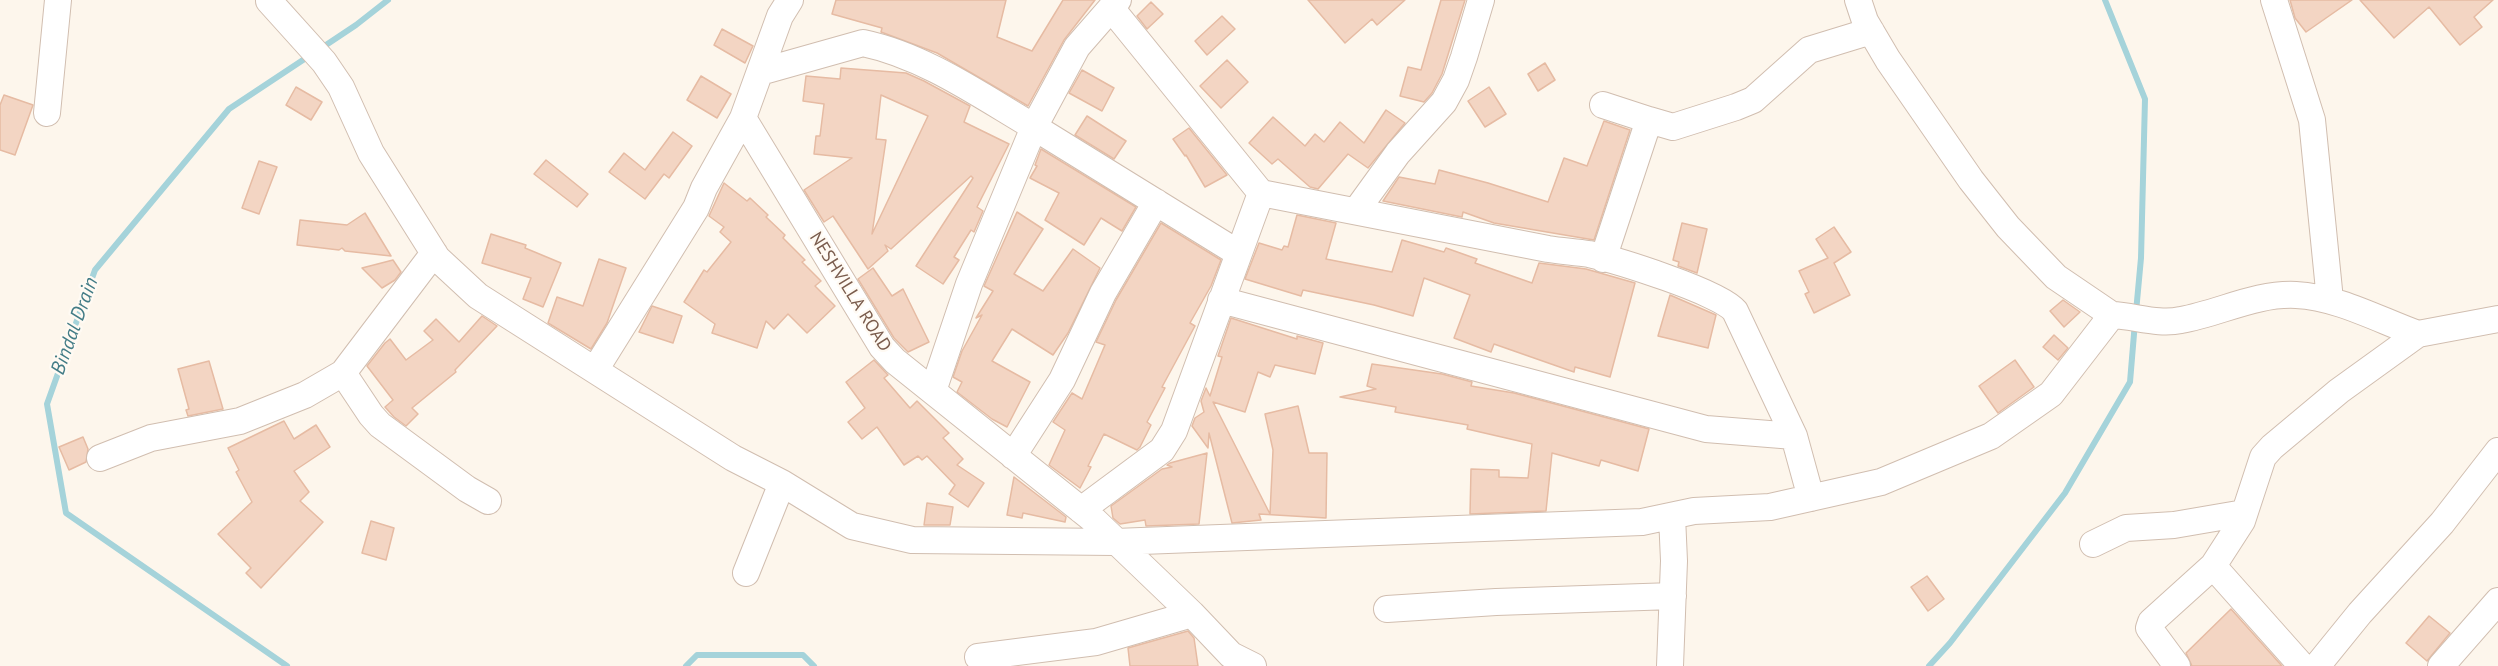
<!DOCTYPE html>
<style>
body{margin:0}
canvas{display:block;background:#fdf6ec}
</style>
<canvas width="2498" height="666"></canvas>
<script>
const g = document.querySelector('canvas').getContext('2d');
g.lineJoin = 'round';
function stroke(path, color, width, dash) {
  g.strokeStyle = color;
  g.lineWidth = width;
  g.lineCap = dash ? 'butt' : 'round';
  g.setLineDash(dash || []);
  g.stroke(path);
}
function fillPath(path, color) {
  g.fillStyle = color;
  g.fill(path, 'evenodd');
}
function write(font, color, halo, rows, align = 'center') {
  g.font = font + ' "PT Sans",sans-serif';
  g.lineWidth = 4.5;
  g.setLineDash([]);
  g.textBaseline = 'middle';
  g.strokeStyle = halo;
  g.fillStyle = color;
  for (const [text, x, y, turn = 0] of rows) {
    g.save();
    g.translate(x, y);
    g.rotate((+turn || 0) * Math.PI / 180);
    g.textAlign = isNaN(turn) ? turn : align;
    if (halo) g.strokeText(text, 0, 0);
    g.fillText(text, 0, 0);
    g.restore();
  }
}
stroke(new Path2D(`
 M2105 0 2145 99 2141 258 2136 312
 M320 49 356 25 388 0
 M287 666 66 513 47 404 95 270 229 109 309 56
 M686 666 697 655H803L814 666
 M1929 666 1950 643 2065 493 2130 382 2135 322`), '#a5d3da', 6);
const building = new Path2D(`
 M836 0H1006L997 37 1032 51 1063 0H1095L1064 40 1028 106 937 53 881 32 882 28 832 14Z
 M1308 0H1405L1377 25 1372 19 1345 43Z
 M1441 0H1465L1442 74 1432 93 1424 102 1400 96 1408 67 1421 70Z
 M2290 0H2352L2306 32 2295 18Z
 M2360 0H2493L2474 17 2482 27 2460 45 2429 7 2394 38Z
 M1151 2 1163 14 1147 29 1137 16Z
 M1222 16 1235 29 1207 55 1195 41Z
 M722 29 753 46 745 63 714 45Z
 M1227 60 1248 82 1221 108 1200 86Z
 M1545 63 1555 80 1538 91 1528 74Z
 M841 68 906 73 924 81 970 106 964 122 1009 144 977 207 983 211 974 232 971 230 954 257 959 260 943 284 916 266 973 178 971 176 891 249 885 245 888 251 868 269 833 216 824 222 804 190 852 158 814 154 816 136H820L824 104 803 101 806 76 840 79ZM881 95 928 116 872 234 886 140 876 139Z
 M1082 70 1114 88 1102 111 1069 93Z
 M701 76 731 94 717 118 687 100Z
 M296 87 322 102 311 120 286 105Z
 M1489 87 1506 114 1485 127 1468 101Z
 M4 95 33 105 15 155 0 150V105Z
 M1386 110 1405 123 1368 168 1348 154 1318 189 1310 187 1278 159 1272 164 1249 143 1273 117 1305 146 1315 134 1324 142 1340 122 1364 143Z
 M1087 116 1126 141 1114 159 1075 135Z
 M1604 121 1630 130 1594 240 1494 223 1463 212 1462 217 1383 201 1399 177 1435 184 1439 170 1488 183 1548 202 1564 158 1587 166Z
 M1189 128 1227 175 1205 187 1186 155 1185 156 1173 139Z
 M673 132 692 146 669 178 664 174 645 199 609 172 624 153 645 170Z
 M1041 149 1136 207 1122 231 1101 218 1084 245 1045 220 1059 193 1030 178 1037 166 1035 165Z
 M546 160 588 194 577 207 534 174Z
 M259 161 277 167 259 214 242 208Z
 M724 183 747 201 750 198 768 215 766 217 785 235 783 238 805 260 802 262 821 281 815 286 835 306 807 333 788 314 774 329 766 321 757 348 712 333 715 324 684 302 704 270 707 272 731 242 720 232 724 227 709 216Z
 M1017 212 1043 229 1014 274 1043 291 1073 249 1100 268 1068 333 1053 355 1012 329 992 361 1030 382 1007 427 992 419 957 392 962 382 953 377 962 351 982 315 976 318 993 291 984 286Z
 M365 213 391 256 345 251 342 248 339 250 297 245 300 220 347 225Z
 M1297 215 1336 223 1326 259 1392 272 1402 240 1444 252 1446 248 1477 259 1475 263 1532 283 1539 263 1586 269 1635 283 1610 377 1575 367 1574 372 1494 344 1491 352 1454 338 1470 295 1424 278 1413 316 1374 305 1303 290 1301 296 1245 279 1259 243 1282 250 1284 246 1288 247Z
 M1161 223 1221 260 1211 286 1190 323 1195 326 1162 387 1165 388 1147 422 1151 425 1140 447 1137 450 1104 434 1088 466 1091 467 1080 488 1049 465 1065 430 1053 422 1072 393 1082 399 1105 345 1096 342 1116 300Z
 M1682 223 1707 229 1697 273 1678 266 1679 262 1673 260Z
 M1834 227 1851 252 1834 263 1850 295 1814 313 1805 294 1809 292 1799 271 1828 258 1816 239Z
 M491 234 526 245 525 248 561 263 543 307 523 299 531 278 482 263Z
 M599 259 626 268 607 323 591 349 548 323 557 297 583 306Z
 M393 260 401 272 395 280 382 288 362 268Z
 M873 268 892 296 903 289 929 342 908 352 894 338 858 279Z
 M1670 295 1716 315 1708 348 1658 336Z
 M2063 300 2080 312 2064 327 2050 311Z
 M652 306 682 316 673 343 639 332Z
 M482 316 497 326 455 370 456 372 412 408 418 414 406 426 394 417 385 407 393 400 367 366 385 343 390 339 406 360 433 340 424 331 436 319 459 342Z
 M1231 318 1297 339V336L1323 343 1315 374 1275 365 1270 377 1258 372 1245 412 1213 402 1270 514 1273 450 1265 414 1298 406 1309 453H1327L1326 518 1259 514 1261 520 1232 523 1209 433 1208 448 1192 426 1195 418 1204 412 1201 401 1206 388 1210 396 1222 357 1218 356Z
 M2054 335 2068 348 2058 360 2043 347Z
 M874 360 888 375 884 378 910 408 917 401 949 433 943 438 963 459 957 465 984 483 968 507 949 494 955 485 927 456 922 460 918 456 904 465 877 427 862 439 848 422 865 408 846 382Z
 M2015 360 2034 387 1998 413 1979 386Z
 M209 361 223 409 188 416 186 410 189 409 178 369Z
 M1372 364 1442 374 1472 382 1471 386 1514 393 1649 429 1638 471 1601 460 1599 466 1552 453 1546 511 1470 514 1471 469 1499 470V477L1528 478 1532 444 1467 429 1468 425 1395 412 1396 407 1340 397 1376 389 1367 386Z
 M284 421 294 439 316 425 330 447 294 471 309 492 300 501 323 522 261 588 246 573 251 568 218 534 252 502 236 472 239 470 228 448Z
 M83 437 88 449 86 462 69 470 59 447Z
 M1207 453 1199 524 1146 526 1145 520 1120 524 1113 518 1111 506 1162 469 1172 467 1167 465 1170 463Z
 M1014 477 1066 517 1065 522 1023 513 1022 518 1007 515Z
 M927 503 953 507 950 525H924Z
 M371 521 394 528 386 560 362 553Z
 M1927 576 1944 599 1928 611 1911 587Z
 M2231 609 2282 666H2192L2186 653Z
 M2429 616 2450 633 2427 661 2406 643Z
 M1188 631 1194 638 1198 666H1130L1128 648Z`);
fillPath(building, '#f3d5c3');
stroke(building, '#e6bba3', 1.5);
const minor = new Path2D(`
 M790 0 780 16 743 118 882 347 895 361 1095 521 1192 614 1096 642 978 657
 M1118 0 1077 47 1034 127 1238 253
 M1858 0 1865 21 1888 60 1971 180 2008 227 2056 277 2112 315
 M2274 0 2312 120 2330 300
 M269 1 324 62 341 87 371 153 437 258 478 296 733 458 782 483 852 526 912 540 1115 542 1642 522 1694 511 1770 507 1881 482 1991 436 2051 394 2112 315C2135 316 2158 325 2181 320 2220 313 2256 293 2296 295 2338 297 2379 320 2418 334
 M1111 8 1261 193 1548 249C1561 251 1575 252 1589 254 1616 260 1720 292 1735 311L1794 436 1811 498
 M760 72 863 43C925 56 981 96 1034 127L969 284 933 391
 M47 113 58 0
 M1649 120 1673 127 1736 107 1753 100 1809 50 1871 31
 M1356 211 1398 153 1444 102 1456 80 1464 57 1481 0
 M1603 259 1649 120 1603 105
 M1221 300 1706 429 1794 436
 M595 370 696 208 704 188 743 118
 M343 373 371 415 380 425 467 489 488 501
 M1013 456 1062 380 1103 293 1156 202
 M100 458 151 438 240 421 305 395 343 373 434 253
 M1081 510 1162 450 1174 431 1261 193
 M2093 544 2126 528 2174 525 2244 513
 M746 573 782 483
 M1387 609 1496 602 1673 596
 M1192 614 1231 655 1253 666
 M1670 666 1674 561 1672 516
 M2177 666 2149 628 2151 622 2213 566
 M2302 666 2213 566 2242 521 2263 457 2272 447 2339 391 2418 334 2498 319
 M2317 666 2360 613 2442 523 2498 451
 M2441 666 2498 601`);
stroke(minor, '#d1beb0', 28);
stroke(minor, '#fff', 26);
write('18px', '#7a5c4d', '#fffaf3', [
 ["NESHVILLA ROAD",850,292,58]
]);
write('italic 20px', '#437c86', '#fffaf3', [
 ["Bindal Drain",75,326,-70]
]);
</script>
